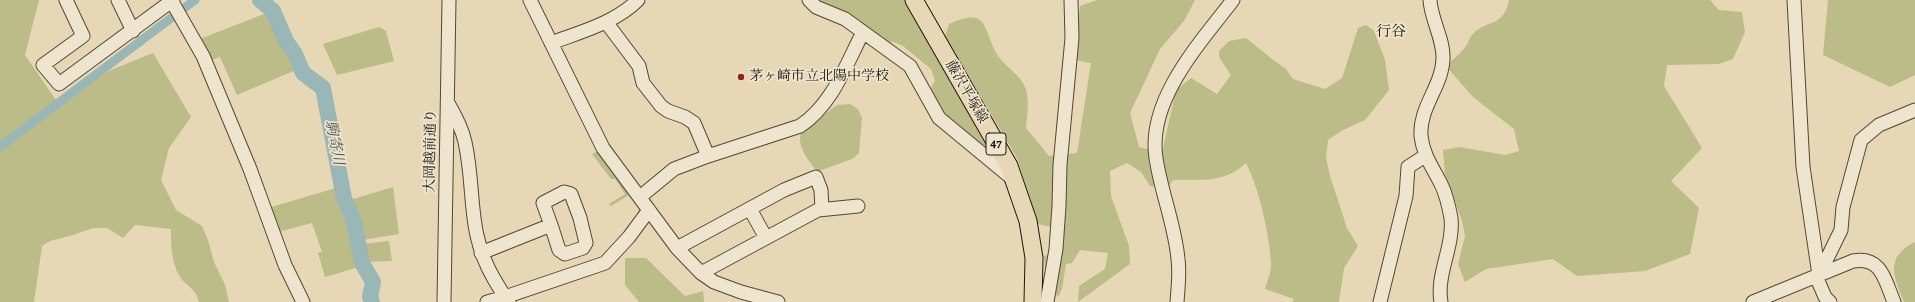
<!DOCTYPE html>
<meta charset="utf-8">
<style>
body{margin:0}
canvas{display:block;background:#e6d7b5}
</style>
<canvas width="1915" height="302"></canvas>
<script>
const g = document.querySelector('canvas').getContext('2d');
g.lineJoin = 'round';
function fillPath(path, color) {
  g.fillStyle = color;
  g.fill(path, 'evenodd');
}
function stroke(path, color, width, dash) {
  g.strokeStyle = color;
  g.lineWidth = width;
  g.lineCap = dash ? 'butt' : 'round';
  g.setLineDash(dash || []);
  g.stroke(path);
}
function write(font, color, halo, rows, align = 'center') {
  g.font = font + ' Alegreya,"Noto Serif JP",serif';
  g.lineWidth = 3.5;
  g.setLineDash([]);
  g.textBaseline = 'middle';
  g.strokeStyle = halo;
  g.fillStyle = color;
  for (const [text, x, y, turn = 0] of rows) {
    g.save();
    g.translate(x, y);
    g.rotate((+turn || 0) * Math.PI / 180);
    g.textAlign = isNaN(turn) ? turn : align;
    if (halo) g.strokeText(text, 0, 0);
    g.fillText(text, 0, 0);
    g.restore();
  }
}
fillPath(new Path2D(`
 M0 0H39L25 55 58 103 111 70 153 53 191 117 169 148 161 180 176 210 202 226 208 240 214 262 225 285 229 302H199C195 286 185 287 179 275 171 261 171 245 171 229L135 225 123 238 107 228H93L73 235 50 241 42 246 34 302H0Z
 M813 0H907L993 152 994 157 946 120 930 89 935 81 931 69 903 46 894 42 884 43Z
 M1097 0H1195L1184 21 1160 49 1130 113 1139 147 1162 153 1176 90 1191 78 1217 94 1231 75 1219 57V51L1229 41 1246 38 1272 59 1286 69 1293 79 1325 89 1342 78 1358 28 1366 25 1374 31 1385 60 1389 90 1365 120 1341 131 1328 140 1326 158 1330 176 1347 228 1358 246 1344 268 1339 302H1293L1294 299 1265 289C1267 281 1272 271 1271 262 1269 233 1259 188 1246 163 1223 184 1202 179 1173 180L1167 189 1150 186 1141 172 1127 163 1110 171 1111 196 1129 246 1130 264 1078 302 1079 286 1105 269 1108 253 1080 250 1072 263 1066 264 1062 289 1058 297 1046 280 1044 256 1060 253 1064 230 1038 224 1017 158 945 36 949 24C991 5 982 31 998 56 1005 66 1017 73 1023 83 1031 97 1027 113 1026 128L1049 156 1077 153 1091 63 1074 60 1080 6Z
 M1509 0H1710L1719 10 1742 12 1745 32 1733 59 1719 64 1667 65 1664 86 1702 148 1671 181 1699 208 1690 254 1645 271 1577 276 1553 259 1486 269 1465 282 1458 264 1465 236 1462 221 1445 174 1443 150 1460 147 1505 155 1519 151 1514 129 1473 97 1446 66C1452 60 1460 54 1466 46 1469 43 1469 38 1472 35 1487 18 1503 29 1509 0Z
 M1828 0H1915V75L1890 87 1823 55Z
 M269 12 283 44 292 56 298 69 237 95 220 57 210 61 200 39Z
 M379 27 386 31 394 61 337 75 323 44Z
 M850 104 858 109 862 118 859 153 852 159 819 171 816 170C807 158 797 147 801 132L837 105Z
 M600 150 644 211 636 218 639 209 629 195 611 206 609 204 625 194 615 179H611L592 154Z
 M393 187 399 234 363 240 356 212 350 200Z
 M336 188 339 200 350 225 359 267 325 277 318 253 322 252 312 223 278 232 268 208Z
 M389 241 392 261 366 262 362 244Z
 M1915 242V302H1904C1894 277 1884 257 1915 242Z
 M625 258H646L685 296 703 291 704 302H639L625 285Z`), '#bcbc88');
stroke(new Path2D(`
 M0 147 195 0`), '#9ab7b7', 9);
stroke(new Path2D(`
 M260 0 273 11 286 41 295 54 303 73 323 88 344 198 354 222 362 263 373 282 370 297 372 302`), '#9ab7b7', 16);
const minor = new Path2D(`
 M66 0 83 36 43 65 59 84 173 0
 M118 0 133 31
 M171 0 203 56 250 169 285 265 303 302
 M530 0 603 148 677 248 701 273 714 282 741 292 778 302
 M1430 0C1431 20 1444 39 1443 59 1442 87 1419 107 1421 136 1423 155 1433 168 1441 184 1446 194 1449 207 1451 218 1454 247 1436 274 1441 302
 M1794 0 1803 167 1819 275
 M606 22 639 66 643 83 661 106 668 111 685 117 694 123 708 156
 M863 32 910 66 939 118 1014 180
 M551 43C580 32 615 23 638 0
 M448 103C455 115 462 128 465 142 476 192 466 231 494 279 499 287 503 295 509 302
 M640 197 674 169 708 156 800 126C832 105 846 65 863 32L845 19 816 7 809 0
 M750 209 766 238
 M677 248 784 190 816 177 821 190 822 209
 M481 253 551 225 543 203 564 192 571 194 580 218 586 243 583 248 565 254 559 250 551 225
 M701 273 818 210 858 206
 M1819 275 1841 230 1843 207 1861 140 1879 125 1915 110
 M1816 276 1825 297 1830 302
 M444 302 449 0
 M487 302 505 297 605 263 629 237 649 210
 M1047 302 1056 249 1059 206 1060 165 1072 38 1071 0
 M1177 302C1178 288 1180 273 1178 259 1175 225 1161 192 1156 158 1147 100 1200 43 1233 0
 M1380 302 1406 196 1408 167 1425 156
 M1753 302 1853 261C1882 256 1885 281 1894 302`);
const major = new Path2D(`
 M914 0 1009 166 1028 221 1034 258 1033 302`);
stroke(minor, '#534636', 15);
stroke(major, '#22150c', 19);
stroke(minor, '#efe5cf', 13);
stroke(major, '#e6d7b5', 17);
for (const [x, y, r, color] of [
 [741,77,4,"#8f2418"]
]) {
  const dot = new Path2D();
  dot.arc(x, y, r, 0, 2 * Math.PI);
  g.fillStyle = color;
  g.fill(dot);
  stroke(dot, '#efe5cf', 1.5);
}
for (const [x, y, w] of [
 [996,144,20]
]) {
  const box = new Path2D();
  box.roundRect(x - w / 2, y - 11, w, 22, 3);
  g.fillStyle = '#efe5cf';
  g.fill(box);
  stroke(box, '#22150c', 1);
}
write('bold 13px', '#22150c', null, [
 ["47",996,144]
]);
write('14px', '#22150c', '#efe5cf', [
 ["茅ヶ崎市立北陽中学校",749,77]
], 'left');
write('14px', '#22150c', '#efe5cf', [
 ["藤沢平塚線",966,92,60],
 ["大岡越前通り",431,151,-89]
]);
write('15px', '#22150c', '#efe5cf', [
 ["行谷",1391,32]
]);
write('italic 15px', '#4c4e48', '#efe5cf', [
 ["駒寄川",334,143,79]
]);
</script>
